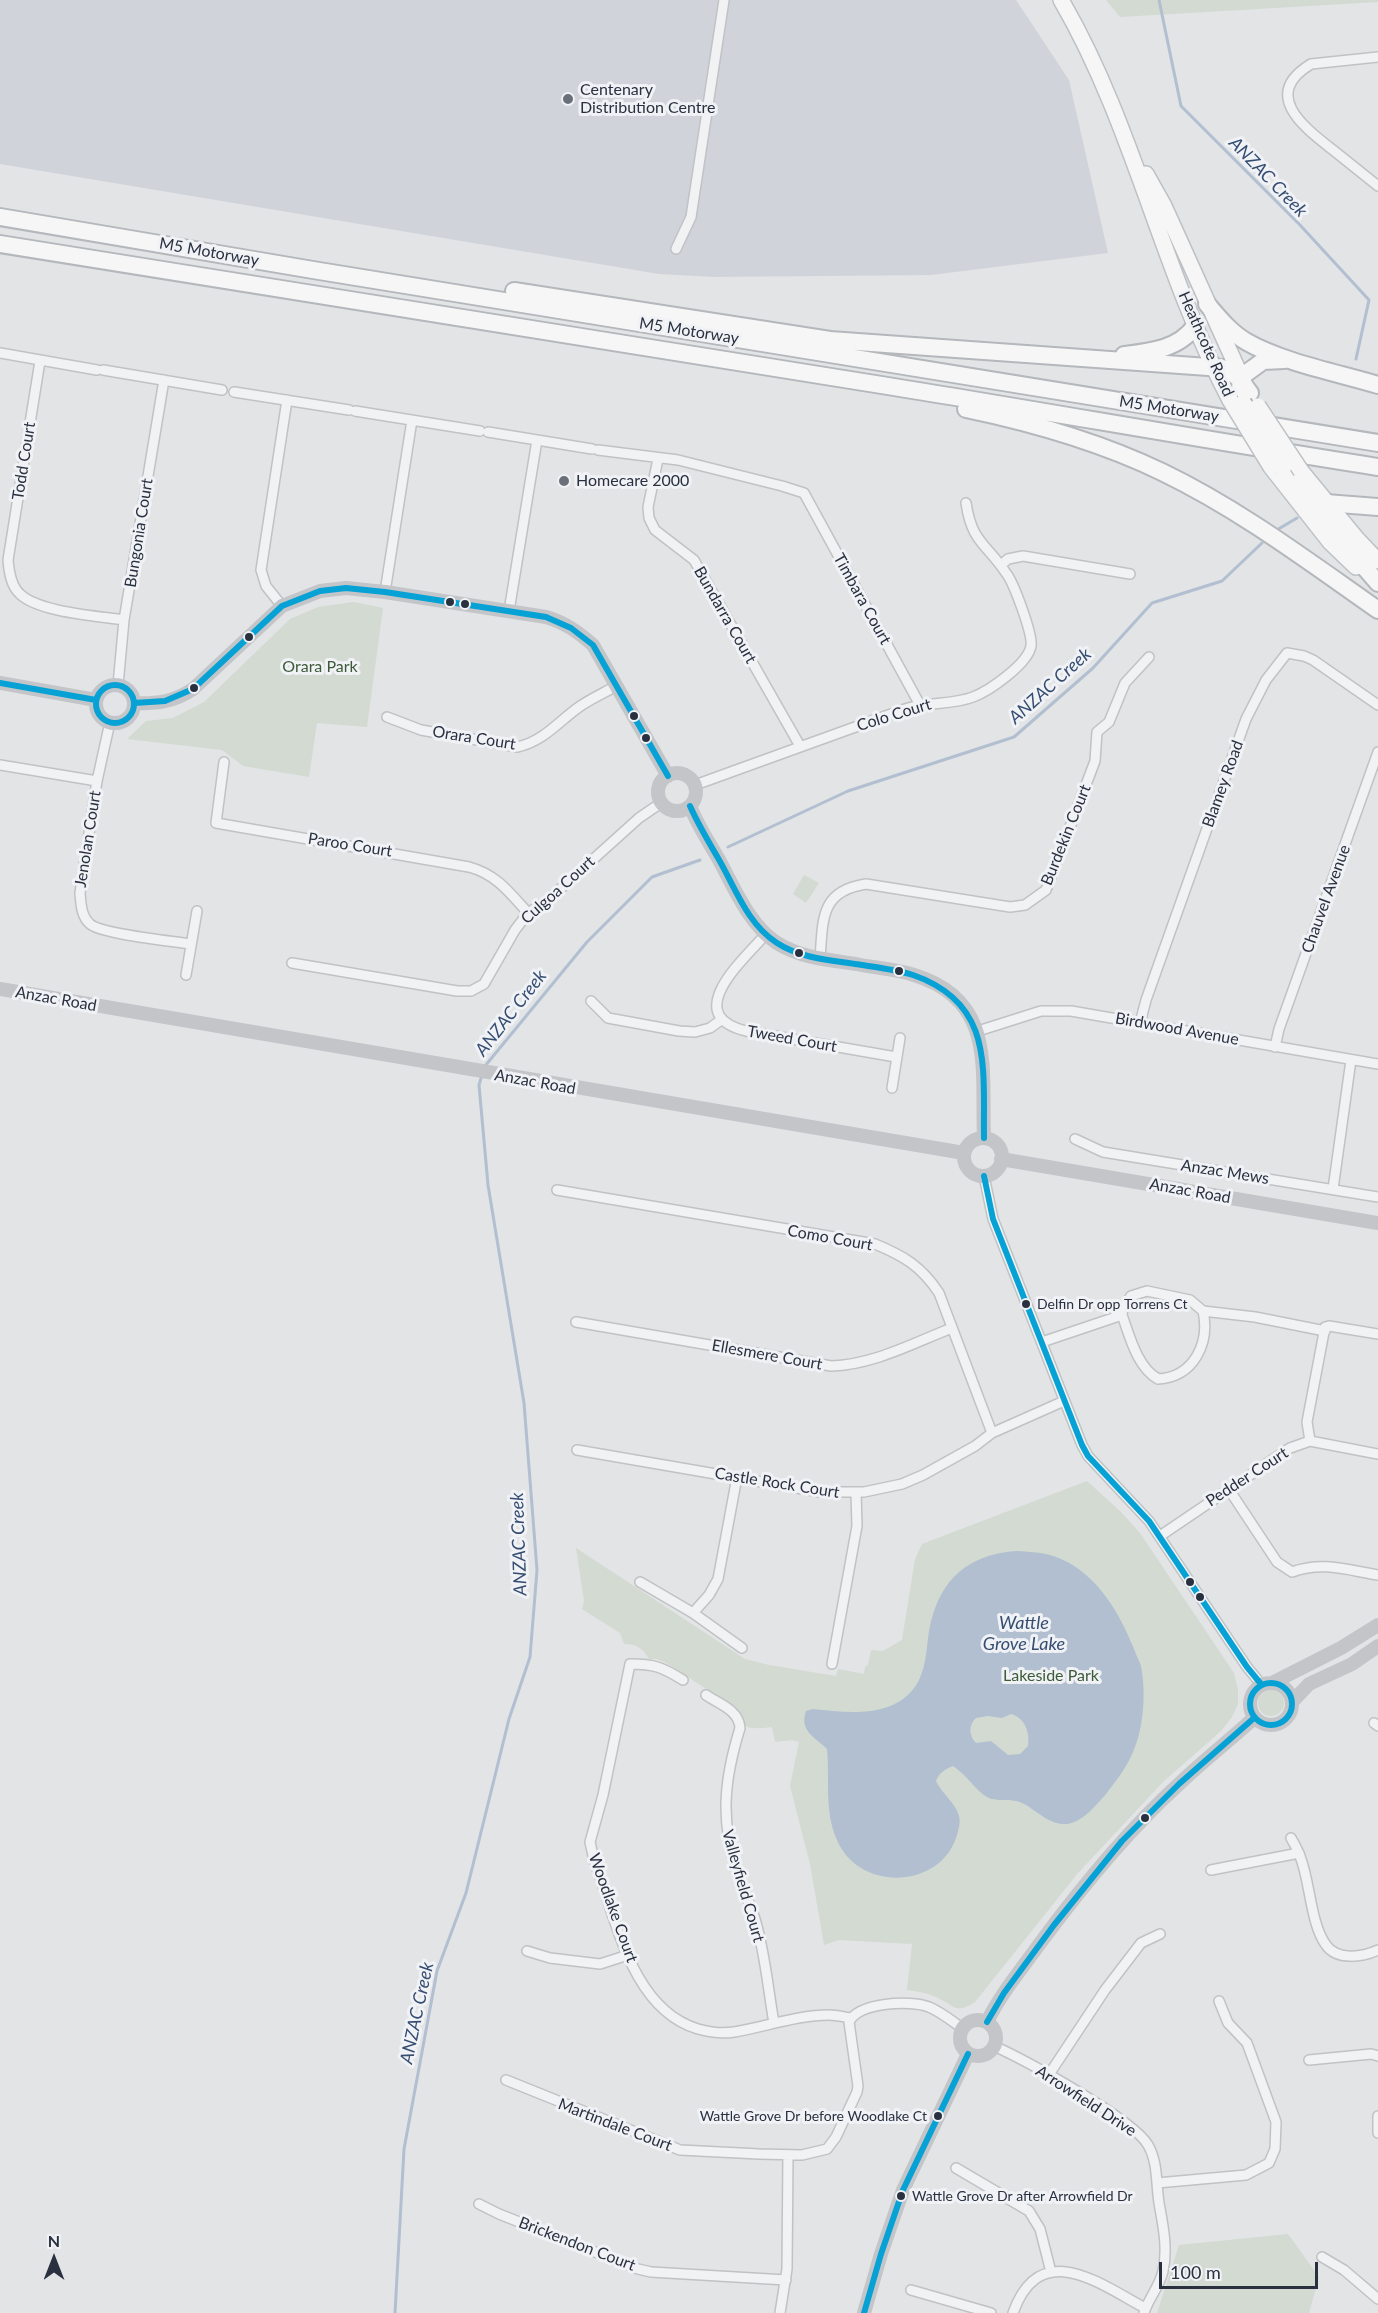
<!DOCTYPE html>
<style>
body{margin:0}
#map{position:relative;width:1378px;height:2313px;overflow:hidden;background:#e2e4e6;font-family:Lato,sans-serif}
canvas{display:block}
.north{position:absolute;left:24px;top:2229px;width:60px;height:60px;-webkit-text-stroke:4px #f0f2f6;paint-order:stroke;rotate:0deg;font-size:16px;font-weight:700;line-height:24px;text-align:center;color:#29303f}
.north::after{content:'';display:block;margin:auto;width:21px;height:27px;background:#29303f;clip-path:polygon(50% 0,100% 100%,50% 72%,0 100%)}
.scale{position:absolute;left:1159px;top:2262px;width:159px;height:27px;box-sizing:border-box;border:3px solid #29303f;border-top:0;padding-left:8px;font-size:18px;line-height:21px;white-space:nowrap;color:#29303f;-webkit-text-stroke:4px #f0f2f6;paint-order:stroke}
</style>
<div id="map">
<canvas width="1378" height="2313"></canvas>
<div class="north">N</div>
<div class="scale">100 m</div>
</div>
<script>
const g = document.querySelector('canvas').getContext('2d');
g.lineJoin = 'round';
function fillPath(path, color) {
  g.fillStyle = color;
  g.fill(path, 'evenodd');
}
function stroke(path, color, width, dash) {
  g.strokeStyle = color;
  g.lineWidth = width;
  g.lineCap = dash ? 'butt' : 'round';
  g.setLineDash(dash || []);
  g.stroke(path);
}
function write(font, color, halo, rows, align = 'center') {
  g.font = font + ' Lato,sans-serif';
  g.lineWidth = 6;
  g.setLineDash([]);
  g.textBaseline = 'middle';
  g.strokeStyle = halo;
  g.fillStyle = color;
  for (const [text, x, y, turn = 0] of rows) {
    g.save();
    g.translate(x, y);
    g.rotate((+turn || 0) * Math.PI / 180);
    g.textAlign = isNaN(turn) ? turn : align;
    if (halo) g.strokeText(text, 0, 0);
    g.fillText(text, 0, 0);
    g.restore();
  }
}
fillPath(new Path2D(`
 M0 0H1016L1069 80 1108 253 931 275 714 277 659 274 0 164Z`), '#d0d3d9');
fillPath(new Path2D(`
 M1106 0H1378V2L1120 17Z
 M354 602 383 608 367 727 317 723 309 777 243 766 222 750 127 739 146 721 173 718 204 702 290 619 318 607Z
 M804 875 819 883 806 903 793 894Z
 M1087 1481 1121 1512 1140 1533 1234 1673 1238 1690V1704L1232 1717 1221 1731 1163 1782 1078 1873 975 2002C955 2015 954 2005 936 1997 927 1993 917 1991 907 1990L912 1944 839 1940 824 1945 810 1864 790 1786 799 1742 792 1740 775 1742 772 1727C733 1732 751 1721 726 1702L665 1662 656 1659H649C643 1648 636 1644 624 1644L620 1633 582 1609 584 1601 576 1548 745 1659 769 1665 836 1676 838 1669 864 1674 865 1667 868 1665 871 1650 883 1651 902 1640 915 1559 922 1544Z
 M1258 1703a13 13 0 1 1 26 0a13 13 0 1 1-26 0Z
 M1288 2234 1319 2277 1309 2313H1157L1179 2245Z`), '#d2dad2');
fillPath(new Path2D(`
 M1016 1551C1031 1552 1047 1552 1061 1559 1098 1575 1120 1614 1134 1649 1136 1655 1139 1660 1141 1666 1146 1692 1144 1728 1133 1752 1127 1767 1116 1781 1106 1794 1096 1805 1083 1822 1067 1824 1048 1825 1037 1810 1022 1803 1010 1797 997 1803 987 1797 976 1791 966 1774 953 1766 945 1769 939 1773 936 1781 942 1794 955 1802 959 1816 961 1822 958 1832 956 1838 938 1890 858 1891 837 1840 824 1811 830 1779 827 1749 815 1737 799 1731 806 1711L813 1709C844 1712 884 1718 909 1694 924 1680 926 1657 928 1638 935 1586 962 1555 1016 1551ZM1011 1714C1025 1718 1030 1732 1028 1746L1020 1754 1008 1755 991 1741 976 1743C969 1736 968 1725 976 1718L988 1716 1002 1718Z`), '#b2bfd0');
stroke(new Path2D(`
 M1159 0 1181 106 1300 225 1369 300 1356 359
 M1275 531 1297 518
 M728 847 848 791 1014 737 1093 668 1152 603 1222 581 1262 543
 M485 1066 587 942 652 877 700 860
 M395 2313 404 2149 437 1971 466 1893 509 1719 530 1657 537 1570 524 1403 488 1185 479 1085 482 1075`), '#b2bfd0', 3);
const street = new Path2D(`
 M1378 57 1311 64C1260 95 1305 128 1333 150 1348 162 1363 174 1378 186
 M676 249 691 217 724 0
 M0 353 97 370
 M40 361 8 560C9 572 11 586 20 594 38 612 98 616 124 620
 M103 370 222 390
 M234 392 349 410
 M355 411 480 431
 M488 432 592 449
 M598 450 678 460 782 486 804 493 920 705
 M658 459 648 507 649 518 655 530 694 560 800 746
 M1001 565 1008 559 1023 556 1130 574
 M385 592 412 420
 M282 606 266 586 261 570 287 400
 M509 611 537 440
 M118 685 124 620 164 380
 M387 717 421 730 517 747C543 742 559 721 579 707 590 699 604 693 616 686
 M110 722 97 781 80 893C81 904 81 916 90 924 101 934 172 941 191 944
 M224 762 216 823 469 867C496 874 510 893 528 913
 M0 765 97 781
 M695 785 905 709C927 702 952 705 973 697 989 691 1028 664 1031 646 1033 635 1014 583 1006 573 986 543 972 543 966 503
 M766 934C743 960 680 1015 746 1031L896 1057
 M820 959C823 919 820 891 866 884L1010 907 1025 905 1046 890 1095 761 1097 732 1109 722 1125 683 1149 657
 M292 963 457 991H471L484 984 515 930 528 913 548 900 639 818 655 807 663 804
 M186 975 197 911
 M591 1001 608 1018 679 1031 695 1032 710 1028 721 1020
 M1140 1023 1146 1000 1246 719 1266 680 1287 653 1304 656 1313 660 1378 705
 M978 1031 1041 1011H1071L1378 1064
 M1275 1047 1279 1029 1378 752
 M892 1088 900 1038
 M1075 1139 1103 1152 1378 1197
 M984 1176 993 1219 1082 1445 1088 1456 1149 1521 1247 1667 1261 1684
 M1333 1189 1351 1060
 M557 1190 875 1244C904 1256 921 1266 939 1293L992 1433
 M1203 1311 1255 1317 1325 1331
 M576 1322 831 1366C873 1365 913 1343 952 1328
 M1042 1342 1122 1315 1123 1308 1131 1296 1147 1291 1190 1300 1203 1311C1210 1343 1194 1377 1158 1379 1137 1367 1130 1337 1122 1315
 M1310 1441 1307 1422 1325 1327 1329 1326 1378 1334
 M577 1450 820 1492H864L902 1484 923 1475 975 1446 992 1433 1064 1401
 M1228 1488 1277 1562 1292 1572C1322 1561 1347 1570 1378 1575
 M1160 1536 1290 1448 1310 1441 1378 1454
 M640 1582 693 1613 742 1648
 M693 1613 709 1595 718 1579 737 1477
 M832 1664 857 1526 856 1493
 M683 1680C662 1667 654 1664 630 1664L603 1795 590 1842 594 1860C616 1918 631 2009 698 2029 709 2032 722 2034 734 2032 764 2027 798 2015 829 2015 836 2015 844 2017 851 2018
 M706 1695C719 1704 739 1710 740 1728 724 1780 720 1820 737 1872 742 1888 750 1903 755 1919 765 1952 768 1989 774 2023
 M1374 1723 1378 1726
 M1291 1838C1295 1845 1299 1852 1301 1859 1310 1883 1311 1925 1326 1945 1337 1961 1363 1957 1378 1950
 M1211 1870 1299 1853
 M527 1951 550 1958 600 1964 628 1955
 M994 2046C1025 2060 1133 2119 1148 2145 1158 2162 1156 2184 1159 2203 1163 2225 1168 2249 1163 2271 1160 2286 1148 2299 1144 2313
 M1309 2060 1371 2054 1378 2056
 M1048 2076 1105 1990 1141 1943 1160 1934
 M506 2080 680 2150 759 2154 802 2155 827 2149 836 2137 857 2092 858 2086 849 2022C859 2002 910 2000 929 2007 941 2012 952 2021 962 2028
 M1378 2116V2133
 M956 2168 1029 2211 1040 2229 1051 2272
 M1157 2183 1246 2175 1269 2163 1275 2149 1276 2122 1247 2043 1228 2023 1219 2001
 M479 2204 499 2214 638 2269 651 2272 786 2280
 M1322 2257 1344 2270 1378 2299
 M911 2290 991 2313
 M780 2313 787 2269 788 2155
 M1013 2313C1040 2237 1100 2284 1145 2308`);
const primary = new Path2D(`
 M1061 0C1134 125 1162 272 1230 400
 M1146 174 1164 206 1244 383
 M1271 467 1330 542 1356 567
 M1301 471 1357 539 1378 561`);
const highway = new Path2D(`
 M0 217 313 270 1378 443
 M0 244C298 291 596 338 894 387 1055 413 1216 442 1378 467
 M514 291 830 340 1222 368C1235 372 1242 382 1250 393
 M1207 304C1219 318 1231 333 1247 342 1282 362 1338 373 1378 385
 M1124 355C1150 352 1179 349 1195 326
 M1240 390 1241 377 1263 361 1284 360
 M966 409C1033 423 1100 442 1162 472 1239 509 1308 561 1378 610
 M1283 468 1320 516 1378 583
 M1304 499 1326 503 1378 507`);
stroke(street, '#c0c2c4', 12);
stroke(primary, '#bec1c4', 18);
stroke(highway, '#b4b7bb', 20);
stroke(street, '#f1f2f4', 9);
stroke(new Path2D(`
 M0 683 96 700
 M96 704a19 19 0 1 1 38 0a19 19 0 1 1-38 0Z
 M134 703C156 704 174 702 193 689L282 606 320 591 346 588 385 592 546 617C566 623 578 632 593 645L668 776
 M658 792a19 19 0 1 1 38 0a19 19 0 1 1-38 0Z
 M690 806C697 824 708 841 718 858 734 887 749 925 777 943 801 958 829 960 856 964 875 968 895 969 914 975 997 1000 981 1071 984 1138
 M0 989 964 1153
 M964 1157a19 19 0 1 1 38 0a19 19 0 1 1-38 0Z
 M1001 1159 1378 1223
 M1274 1682 1341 1648 1378 1625
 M1250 1704a21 21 0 1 1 42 0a21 21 0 1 1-42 0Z
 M1292 1702 1309 1684 1352 1664 1378 1646
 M960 2038a18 18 0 1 1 36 0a18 18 0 1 1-36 0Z
 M987 2022C1000 1995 1020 1971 1038 1946 1080 1889 1126 1832 1179 1784 1203 1761 1230 1740 1254 1718
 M864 2313 881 2254 903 2190 968 2054`), '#c3c5c8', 14);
stroke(primary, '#f6f6f6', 15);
stroke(highway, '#f6f6f6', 16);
const primaryBridge = new Path2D(`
 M1230 400 1271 467
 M1258 406 1301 471`);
const highwayBridge = new Path2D(`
 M1243 403 1283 468`);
stroke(primaryBridge, '#bec1c4', 18, []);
stroke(highwayBridge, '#b4b7bb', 20, []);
stroke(primaryBridge, '#f6f6f6', 15);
stroke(highwayBridge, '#f6f6f6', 16);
stroke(new Path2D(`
 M0 683 96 700
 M96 704a19 19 0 1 1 38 0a19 19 0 1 1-38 0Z
 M134 703 165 701 193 689 282 606 320 591 346 588 385 592 546 617 571 628 593 645 668 776
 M690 806C698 824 708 841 718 858 735 887 747 924 777 943 800 958 829 960 855 964 874 967 895 969 913 975 994 1003 983 1068 984 1138
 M984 1176 993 1219 1082 1445 1088 1456 1149 1521 1247 1667 1261 1684
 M1250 1704a21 21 0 1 1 42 0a21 21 0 1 1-42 0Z
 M987 2022 1004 1993 1054 1925 1122 1841 1179 1784 1254 1718
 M864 2313 881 2254 903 2190 968 2054`), '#06a1d5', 6);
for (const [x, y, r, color] of [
 [568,99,6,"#6a6f79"],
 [564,481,6,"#6a6f79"],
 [450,602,5,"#29303f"],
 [465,604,5,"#29303f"],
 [249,637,5,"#29303f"],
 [194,688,5,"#29303f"],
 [634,716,5,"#29303f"],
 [646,738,5,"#29303f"],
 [799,953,5,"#29303f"],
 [899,971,5,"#29303f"],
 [1026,1304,5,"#29303f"],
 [1190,1582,5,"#29303f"],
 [1200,1597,5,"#29303f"],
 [1145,1818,5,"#29303f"],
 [938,2116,5,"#29303f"],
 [901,2196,5,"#29303f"]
]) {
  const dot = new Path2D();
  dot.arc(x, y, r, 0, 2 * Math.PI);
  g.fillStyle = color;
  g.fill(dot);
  stroke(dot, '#f0f2f6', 2);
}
write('14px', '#29303f', '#f0f2f6', [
 ["Delfin Dr opp Torrens Ct",1037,1304],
 ["Wattle Grove Dr before Woodlake Ct",927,2116,"right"],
 ["Wattle Grove Dr after Arrowfield Dr",912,2196]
], 'left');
write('16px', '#29303f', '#f0f2f6', [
 ["Centenary",580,90],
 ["Distribution Centre",580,108],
 ["Homecare 2000",576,481]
], 'left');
write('16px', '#29303f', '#f0f2f6', [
 ["M5 Motorway",209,252,10],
 ["M5 Motorway",689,331,9],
 ["Heathcote Road",1206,344,66],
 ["M5 Motorway",1169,409,9],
 ["Todd Court",24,461,-81],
 ["Bungonia Court",139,533,-81],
 ["Timbara Court",862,599,61],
 ["Bundarra Court",725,615,60],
 ["Colo Court",894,715,-17],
 ["Orara Court",474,738,9],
 ["Blamey Road",1223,784,-70],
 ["Burdekin Court",1066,835,-68],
 ["Jenolan Court",88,839,-81],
 ["Paroo Court",350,845,9],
 ["Culgoa Court",558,890,-42],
 ["Chauvel Avenue",1326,899,-70],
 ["Anzac Road",56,999,10],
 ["Birdwood Avenue",1177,1029,10],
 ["Tweed Court",792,1039,10],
 ["Anzac Road",535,1082,10],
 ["Anzac Mews",1225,1172,9],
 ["Anzac Road",1190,1191,10],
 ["Como Court",830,1238,10],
 ["Ellesmere Court",767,1355,10],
 ["Pedder Court",1247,1477,-33],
 ["Castle Rock Court",777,1483,9],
 ["Valleyfield Court",743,1886,74],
 ["Woodlake Court",613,1908,70],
 ["Arrowfield Drive",1086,2101,33],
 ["Martindale Court",615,2125,21],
 ["Brickendon Court",577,2244,21]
]);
write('16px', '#3c5a37', '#f0f2f6', [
 ["Orara Park",320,667],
 ["Lakeside Park",1051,1676]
]);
write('italic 18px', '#354d71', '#f0f2f6', [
 ["ANZAC Creek",1268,177,46],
 ["ANZAC Creek",1050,686,-42],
 ["ANZAC Creek",511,1013,-52],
 ["ANZAC Creek",519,1544,-92],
 ["Wattle",1024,1623],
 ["Grove Lake",1024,1644],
 ["ANZAC Creek",417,2013,-78]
]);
</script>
